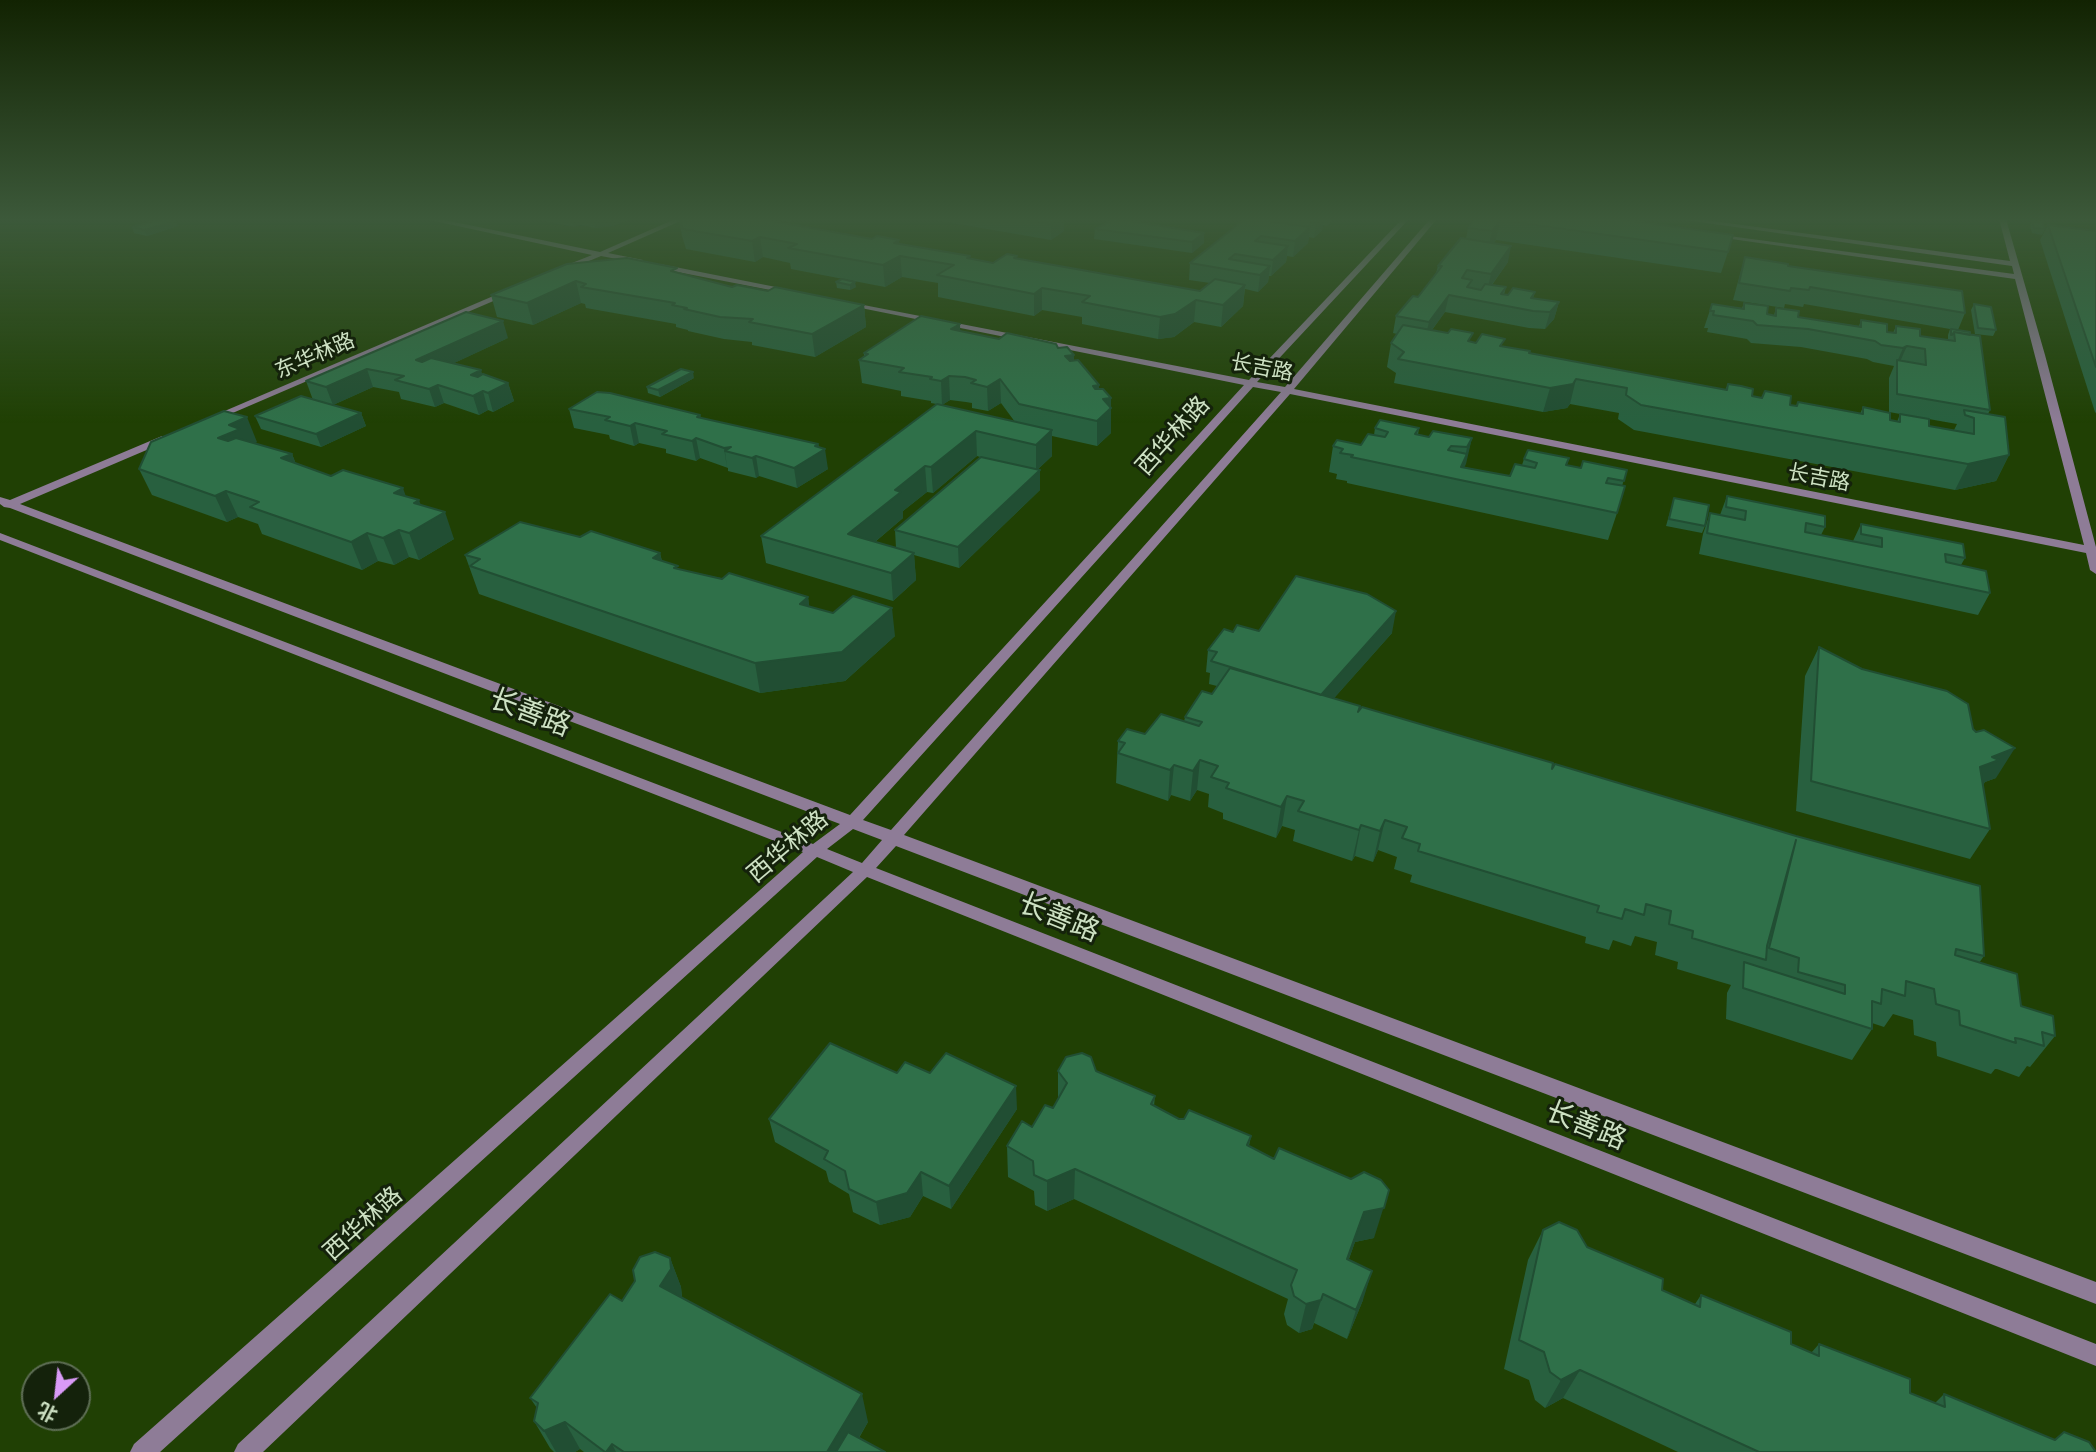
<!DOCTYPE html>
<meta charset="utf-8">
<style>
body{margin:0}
#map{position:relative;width:2096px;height:1452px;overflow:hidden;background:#204004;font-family:Mulish,"Noto Sans SC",sans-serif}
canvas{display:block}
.north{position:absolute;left:21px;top:1361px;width:70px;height:70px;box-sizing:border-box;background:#14220b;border:2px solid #5e6e55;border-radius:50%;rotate:207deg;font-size:19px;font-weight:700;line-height:28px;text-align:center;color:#cde1c3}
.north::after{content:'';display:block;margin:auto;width:24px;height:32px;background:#d99af7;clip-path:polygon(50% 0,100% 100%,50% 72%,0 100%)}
</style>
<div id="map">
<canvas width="2096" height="1452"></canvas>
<div class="north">北</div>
</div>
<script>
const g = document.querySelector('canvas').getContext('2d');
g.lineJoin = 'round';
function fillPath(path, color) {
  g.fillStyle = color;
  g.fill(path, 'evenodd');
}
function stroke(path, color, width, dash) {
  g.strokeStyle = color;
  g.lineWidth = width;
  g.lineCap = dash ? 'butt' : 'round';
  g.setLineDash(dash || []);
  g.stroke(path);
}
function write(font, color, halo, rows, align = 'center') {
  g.font = font + ' Mulish,"Noto Sans SC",sans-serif';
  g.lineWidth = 6;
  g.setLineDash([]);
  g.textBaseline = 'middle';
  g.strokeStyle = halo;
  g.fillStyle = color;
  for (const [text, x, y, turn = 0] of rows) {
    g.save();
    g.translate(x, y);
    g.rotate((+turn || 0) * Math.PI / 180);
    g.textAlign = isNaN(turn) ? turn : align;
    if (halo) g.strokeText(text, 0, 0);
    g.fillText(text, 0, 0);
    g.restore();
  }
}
fillPath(new Path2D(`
 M425 219H440L600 252 675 219H685L608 253 643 260V264L601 256 565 271 561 269 562 267 592 255Z
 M1402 219H1409L1257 382 1285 387 1430 219H1437L1294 389 2084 545 2015 279 1710 236 1714 234 2014 274 2012 266 1678 219H1698L2010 261 1999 219H2006L2045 355 2096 547V574L2090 570 2086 553 1290 394 904 835 2096 1282V1304L896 846 876 868 2096 1344V1366L867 877 263 1452H234L238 1444 853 872 817 857 160 1452H130L134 1444 803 852 0 540V533L813 844 840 824 10 508 4 507 0 504V497L10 500 162 436H170V440L20 504 850 815 1244 385 846 305H843V301L1249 380ZM1253 387 1281 392 891 830 863 820ZM853 829 882 840 862 863 827 849Z
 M660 264 791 290 795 292 791 294 657 268V264Z
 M505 291 512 293 214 421 206 419Z`), '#8e7c97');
fillPath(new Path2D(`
 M534 219H631L613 226 595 228 580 225 574 227Z
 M679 219 899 244 993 263 1017 259 1200 291 1210 283 1189 280 1190 263 1245 219H1334L1327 226 1323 225 1322 230 1314 238 1309 237 1308 243 1293 257 1287 256 1286 262 1271 276H1269L1268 282 1258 292 1245 289 1243 306 1221 327 1194 322 1174 337 1158 339 1082 324V317L1042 310 1034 316 938 297V283L902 277 885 287 791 269 790 263 763 257 755 262 686 249 682 236Z
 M776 219H795L790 222Z
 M929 219H1064V231L1051 240Z
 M1475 219H1619L1728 252 1721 273 1496 240 1494 243 1508 262 1492 285 1506 287 1504 295H1508L1535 292 1533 298 1559 302 1554 319 1545 329 1529 328 1445 312 1432 330 1471 342 1503 346 1529 353 1725 390 1728 384 1752 396 1790 405 1796 406 1798 402 1860 414 1863 407 1890 420 1897 422 1900 414 1929 426 1954 430 1957 424 1889 412V378L1894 366 1873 362 1867 359 1801 347 1751 343 1747 339 1707 332 1708 328H1704L1712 304 1742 308 1744 303 1767 314 1774 315 1776 308 1798 317 1859 326 1861 320 1887 332 1893 333 1896 326 1920 336 1948 340V335L1950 329 1804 304 1803 307 1785 304 1784 308 1733 300 1740 274 1745 257 1788 266 1965 313 1958 330 1990 410 1988 414 2009 455 1996 481 1955 490 1634 430 1618 419 1619 413 1570 404 1567 408 1543 412 1394 383 1396 373 1387 367 1391 343 1397 334 1393 333 1396 316 1418 297 1436 273 1438 266 1466 239 1468 228Z
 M176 221 178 226 147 236 134 233 132 227Z
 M2032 221 2045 229 2042 235 2032 233 2030 226Z
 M2048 225 2096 231V413L2095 412 2040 240Z
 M1095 229 1204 243 1192 253 1094 239Z
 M567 264 678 273 732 287 768 291 864 305 866 327 815 357 752 345V342L724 339 688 331V330L676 327V324L586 308 585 304 581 303 533 325 497 317 491 295Z
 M842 279 856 287 850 290 837 288 836 282Z
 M1974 304 1996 330 1993 336 1975 334 1971 310Z
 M960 331 999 339 1058 348 1074 355V361L1099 385V389L1111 398V433L1097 446 1052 436V456L1037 470 1040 490 959 568 914 555 916 580 893 601 766 563 761 536 937 404 1015 422 1001 403 988 411 972 408V403L966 402 950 400 942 405 931 403V401L901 396V391L862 383 859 360 864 356V353ZM977 456 980 457 895 530 896 548 875 542 903 518V511L927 492 933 493Z
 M508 338 454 363 508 383 514 401 493 412 488 410 479 415 444 403 435 407 401 399 399 392 373 387 333 405 361 413 366 426 321 447 261 429 255 416 313 400 306 381Z
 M694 378 660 397 648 393 647 387Z
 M569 409 700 415 701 418 818 444 828 469 797 488 759 476 756 478 728 471V468L700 458 696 461 666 453V449L639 443 634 446 610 439 609 435 574 428Z
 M1375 428H1419L1418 435 1429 437 1472 438 1464 467 1510 476 1522 465 1524 459 1569 458 1567 465 1581 468 1627 470 1622 486 1617 513 1608 540 1347 483V481L1336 479 1337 474 1329 472 1333 446 1361 445 1374 435Z
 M257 442 255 443 292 454 296 464 331 476 406 496 420 505 454 539 419 560 409 557 394 565 378 561 362 570 262 534 258 524 238 517 227 522 152 495 139 469Z
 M1727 496 1825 527 1821 535 1853 541 1861 524 1965 558 1961 565 1990 593 1978 615 1699 554 1703 534 1710 513 1720 515Z
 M1674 498 1705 526 1702 533 1666 526Z
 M580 537 660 553 662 561 679 569 808 597 809 606 895 636 845 681 760 693 479 594 465 555Z
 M1259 631 1392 633 1334 698 1360 710 1552 769 1984 956 1979 963 2021 1006 2055 1036 2030 1067 2027 1066 2019 1077 1997 1069H1995L1991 1074 1937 1056 1936 1042 1914 1035 1913 1020 1893 1014 1884 1027 1872 1023V1029L1852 1060 1726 1019 1727 993 1731 985 1677 969 1678 962 1655 955 1657 942 1635 936 1631 946 1613 940 1609 950 1585 943 1586 937 1410 882 1412 875 1394 869 1397 857 1378 850 1373 862 1355 856 1352 861 1293 841 1295 830 1282 826 1276 838 1223 819V813L1208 807 1209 794 1197 790 1190 801 1171 795 1168 801 1116 783 1118 741 1145 734 1184 722 1185 717 1212 694 1217 686 1209 684 1210 673 1206 672 1208 650 1233 632Z
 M1819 647 1996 778 1985 782 1983 785 1990 829 1970 859 1796 811 1805 676Z
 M1058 1071H1096L1155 1096 1154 1106 1179 1119 1251 1136 1249 1146 1374 1238 1355 1242 1349 1259 1363 1300 1347 1339 1314 1323 1312 1329 1299 1333 1287 1325 1284 1314 1288 1299 1074 1199 1047 1211 1035 1205 1034 1191 1008 1177 1007 1146 1032 1127 1053 1108 1058 1100Z
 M897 1073H930L1017 1109 951 1209 923 1196 910 1217 880 1225 853 1212 849 1194 829 1182 826 1171 775 1142 769 1119Z
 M1543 1230 1587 1247 1662 1290 1695 1304 1701 1295 1791 1344 1811 1353 1819 1344 1910 1393 1935 1403 1944 1394 2055 1440 2096 1452H1678L1563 1398 1545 1408 1535 1400 1529 1380 1504 1369 1528 1260Z
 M670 1258 681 1287 682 1297 868 1422 859 1438 885 1452H584L580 1449 575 1452H554L550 1448 534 1421 537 1408 530 1398 622 1301Z`), '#28603f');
fillPath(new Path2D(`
 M572 219H579L580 225 574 227Z
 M593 219H631L613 226 595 228Z
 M1059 219H1064V231L1051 240V224Z
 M1320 219H1324L1322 230 1314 238 1316 223Z
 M1328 219H1334L1327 226Z
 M1500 220 1496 240 1488 251 1492 231Z
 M176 221 178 226 147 236 144 230Z
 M1310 227 1308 243 1293 257 1295 241Z
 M1204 233V243L1192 253V242Z
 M760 237 763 257 755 262 752 241Z
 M899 240 902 277 885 287 883 265 894 243Z
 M1288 246 1286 262 1271 276 1273 260Z
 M1511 246 1508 262 1487 291 1491 274Z
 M1270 266 1268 282 1258 292 1260 275Z
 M576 281 581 303 533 325 527 303Z
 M855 282 856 287 850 290V285Z
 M1245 285 1243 306 1221 327 1223 305Z
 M1042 288V310L1034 316V294Z
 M1449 295 1445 312 1425 339 1429 322Z
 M1196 300 1194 322 1174 337 1158 339 1160 317Z
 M1559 302 1554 319 1545 329 1550 312Z
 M864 305 866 327 815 357 812 334Z
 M503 321 508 338 422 378 416 360Z
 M960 324 961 347 951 329Z
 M1907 346 1899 364 1897 362 1903 348Z
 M1074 355V379L1065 356Z
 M367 369 373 387 333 405 326 387Z
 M481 370 487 389 471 375Z
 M693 372 694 378 660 397 658 390Z
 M949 376 950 400 942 405 941 381Z
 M1000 379 1001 403 988 411 987 387Z
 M1576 379 1570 404 1567 408 1543 412 1550 388Z
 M508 383 514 401 493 412 488 393Z
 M438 385 444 403 435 407 429 389Z
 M1099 385V409L1093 386Z
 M483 391 488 410 479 415 473 396Z
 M1111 398V433L1097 446V421L1103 399Z
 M361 413 366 426 321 447 316 434Z
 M247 417 257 442 248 447 218 438 229 425Z
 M635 423 639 443 634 446 630 426Z
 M1052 430V456L1036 471V445Z
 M976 431 977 456 933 493 931 467Z
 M696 438 700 458 696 461 692 441Z
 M1472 438 1466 464 1464 468 1461 467 1465 459 1467 447Z
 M818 444 819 453 825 449 828 469 797 488 794 468Z
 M731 447 725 451 727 468 724 448Z
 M292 454 302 480 281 458Z
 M2009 455 1996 481 1955 490 1968 464Z
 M756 456 759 476 756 478 752 458Z
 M925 466 927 492 903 511V518L851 562 848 534 895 490Z
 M1040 470V490L959 568 958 547Z
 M403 488 412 514 394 493Z
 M226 491 238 517 227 522 215 496Z
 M419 500 427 522 445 512 454 539 419 560 409 533 414 503Z
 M399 530 409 557 394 565 383 538Z
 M367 533 378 561 362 570 351 542Z
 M660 553 666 581 653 558Z
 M914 553 916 580 893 601 891 573Z
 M808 597 812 625 800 604Z
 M892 608 895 636 845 681 760 693 755 663Z
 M1396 611 1392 633 1313 722 1317 700Z
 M2015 748 1996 778 1985 782 1980 790V767L1992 757Z
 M1200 760 1197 790 1190 801 1193 771Z
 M1174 765 1171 795 1168 801 1170 770Z
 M1287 796 1282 826 1276 838 1281 807Z
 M1385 820 1378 850 1373 862 1380 831Z
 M1361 825 1355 856 1352 861 1359 830Z
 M1016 1086 1017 1109 951 1209 949 1186Z
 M1075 1169 1074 1199 1047 1211V1181Z
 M921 1172 923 1196 910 1217 880 1225 876 1202Z
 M1389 1190 1374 1238 1355 1242 1338 1288 1347 1259 1364 1212Z
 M670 1258 681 1287 682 1298 660 1286Z
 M1372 1271 1363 1300 1347 1339 1356 1310Z
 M1323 1294 1312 1329 1299 1333 1306 1304Z
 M1580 1370 1563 1398 1545 1408 1561 1380Z
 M862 1394 868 1422 850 1452H827Z
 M565 1422 580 1449 575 1452H556L544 1431Z
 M612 1444 616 1452H606Z`), '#214e33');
const building = new Path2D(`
 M162 219H169L176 221 144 230 132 227Z
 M680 219H761L872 239 877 236 899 240 894 243 970 256 967 258 993 263 1007 254 1017 256 1014 258 1200 291 1215 279 1245 285 1223 305 1196 300 1175 314 1160 317 1082 302 1090 296 1042 288 1034 294 937 275 954 265 900 256 883 265 788 248 797 244 760 237 752 241 683 229Z
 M1020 219H1059L1051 224Z
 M1114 219H1118L1204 233 1192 242 1095 229Z
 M1245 219H1275L1272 222 1310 227 1295 241 1261 236 1255 241 1288 246 1273 260 1235 254 1229 259 1270 266 1260 275 1190 263Z
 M1293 219H1320L1316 223Z
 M1475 219H1619L1733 235 1728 252 1500 220 1492 231 1468 228Z
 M2032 221 2042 222 2045 229 2034 228Z
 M2048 225 2096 231V367Z
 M1461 238 1511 246 1491 274 1467 270 1462 278 1472 280 1467 287 1481 290 1485 284 1506 287 1501 294 1508 295 1513 288 1535 292 1531 298 1559 302 1550 312 1533 311 1449 295 1429 322 1396 316 1413 296 1418 297 1442 266H1438Z
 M1745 257 1788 264V266L1962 291 1965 313 1810 287 1809 290 1791 288 1790 291 1739 283Z
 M627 258 677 268 671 271 732 287 737 285 768 291 775 287 864 305 812 334 749 322 753 319 720 317 684 309 687 308 672 305 675 303 581 287 586 284 576 281 527 303 491 295 567 264Z
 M842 279 855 282 850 285 836 282Z
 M1744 303 1768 306 1767 314 1776 316V308L1799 311 1798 317 1861 327V320L1887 324V332L1896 333V326L1920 329V336L1955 341 1954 332 1980 336 1990 410 1897 394V360L1926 365 1925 349 1907 346 1903 348 1881 345 1875 341 1808 329 1757 325 1753 321 1713 315 1714 311H1710L1712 304 1744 309Z
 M1974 304 1991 307 1996 330 1978 328Z
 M466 312 503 321 416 360 422 362 431 358 481 370 471 375 478 377 483 374 508 383 488 393 483 391 473 396 438 385 429 389 395 380 404 376 367 369 326 387 306 381Z
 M921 316 960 324 951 329 960 331 999 339 1007 333 1056 344 1058 348 1067 347 1074 355 1065 356 1070 361 1078 360 1099 385 1093 386 1095 389H1103L1111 398 1103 399 1111 408 1097 421 1019 404 1000 379 987 387 971 383 976 380 965 377 949 376 941 381 930 379 932 377 899 372 904 368 859 360 868 354 864 353Z
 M1403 325 1448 333 1451 329 1473 333 1468 341 1476 343 1482 334 1505 339 1500 346 1530 351 1529 353 1727 390 1728 384 1741 386 1753 389 1752 396 1762 398 1765 391 1776 393 1791 396 1790 405 1797 406 1798 402 1863 414V407L1890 413V420L1900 422V414L1929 419V426L1974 434V418L1965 415 1964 410 2005 417 2009 455 1968 464 1641 405 1626 395 1627 388 1576 379 1573 384 1550 388 1398 359 1404 352 1391 343Z
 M1951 329 1970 332V335L1954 332 1952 335H1951Z
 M681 369 693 372 658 390 647 387Z
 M597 392 610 393 700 415 697 417 818 444 815 446 825 449 794 468 756 456 752 458 725 451 731 447 724 448 696 438 692 441 662 434 667 431 635 423 630 426 605 420 610 417 569 409Z
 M301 396 361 413 316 434 255 416Z
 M937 404 1052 430 1036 445 976 431 931 467 925 466 895 490 901 492 848 534 914 553 891 573 761 536Z
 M224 411 247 417 229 425 240 429 218 438 228 441 236 438 292 454 281 458 331 476 343 470 403 488 394 493 419 500 414 503 445 512 409 533 399 530 383 538 367 533 351 542 250 507 259 502 226 491 215 496 139 469 151 442Z
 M1380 420 1419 428 1415 434 1429 437 1433 431 1472 438 1467 447 1451 446 1448 450 1467 454 1461 467 1510 476 1515 464 1535 468 1537 463 1524 459 1528 450 1569 458 1566 465 1581 468 1583 461 1627 470 1624 481 1608 478 1606 483 1625 486 1617 513 1351 457 1353 455 1340 453 1343 449 1333 446 1337 440 1361 445 1368 434 1385 437 1388 432 1375 428Z
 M981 457 1040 470 958 547 895 530Z
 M1727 496 1825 516V527L1806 523 1805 532 1882 547V538L1861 534V524L1963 544 1965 558 1945 554 1946 562 1986 571 1990 593 1707 533 1710 513 1745 520 1746 511 1726 507Z
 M1674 498 1709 505 1705 526 1669 519Z
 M520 522 580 537 591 531 660 553 653 558 678 566 674 568 722 579 729 573 808 597 800 604 833 613 853 596 892 608 842 652 755 663 470 566 480 559 465 555Z
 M1296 576 1367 594 1396 611 1321 695 1211 661 1217 652 1208 650 1224 629 1233 632 1237 625 1259 631Z
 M1819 647 1862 669 1947 691 1968 704 1973 729 1976 732 1984 730 2015 748 1992 757 1999 760 1980 767 1990 829 1811 781Z
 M1230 668 1360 706 1358 712 1362 707 1553 763 1552 769 1555 764 1796 836 1980 886 1984 956 1956 949 1955 955 2017 974 2021 1006 2053 1016 2055 1036 2042 1032 2044 1046 2021 1039 2015 1038 2016 1043 1960 1025 1959 1011 1936 1004 1934 989 1906 981 1905 996 1882 989 1881 1004 1872 1001V1029L1743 988 1744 962 1845 994V985L1798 972 1799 958 1769 948 1796 840 1767 946 1766 960 1692 938 1693 931 1669 924 1671 911 1646 904 1644 915 1625 909 1622 919 1597 912 1599 906 1418 851 1420 844 1402 838 1407 827 1385 820 1380 831 1361 825 1359 830 1298 811 1304 801 1287 796 1281 807 1226 788 1229 783 1211 777 1218 766 1200 760 1193 771 1174 765 1170 770 1118 753 1125 743 1118 741 1127 729 1145 734 1161 714 1199 726 1202 722 1185 717 1202 691 1212 694Z
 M830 1043 897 1073 905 1062 930 1073 946 1053 1016 1086 949 1186 921 1172 907 1193 876 1202 849 1189 845 1171 824 1159 828 1151 769 1119Z
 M1082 1053 1091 1057 1096 1071 1155 1096 1151 1104 1179 1119H1184L1189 1110 1251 1136 1247 1145 1274 1159 1279 1148 1351 1179 1364 1172 1381 1180 1389 1190 1384 1208 1364 1212 1347 1259 1372 1271 1356 1310 1323 1294 1321 1300 1306 1304 1294 1296 1291 1285 1297 1270 1075 1169 1047 1181 1034 1175 1033 1161 1007 1146 1022 1121 1032 1127 1045 1105 1053 1108 1067 1083 1058 1071 1066 1057Z
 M1559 1222 1577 1230 1587 1247 1663 1279 1662 1290 1700 1307 1701 1295 1791 1332V1344L1819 1356V1344L1910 1379V1393L1945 1407 1944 1394 2055 1440 2064 1432 2089 1442 2096 1452H1759L1580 1370 1561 1380 1550 1372 1544 1352 1519 1340 1543 1230Z
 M655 1252 670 1258 671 1269 660 1286 862 1394 827 1452H624L612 1444 606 1452H605L565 1422 544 1431 534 1421 538 1403 530 1398 610 1294 622 1301 635 1281 633 1270 640 1257Z
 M848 1432 885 1452H836Z`);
fillPath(building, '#2f7049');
stroke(building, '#214e33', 2);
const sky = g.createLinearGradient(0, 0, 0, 423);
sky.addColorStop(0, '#122302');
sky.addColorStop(0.52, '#3c593a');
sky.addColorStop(1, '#3c593a00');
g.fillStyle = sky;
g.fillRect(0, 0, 2096, 423);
write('21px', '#cde1c3', '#14220b', [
 ["东华林路",315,356,-23],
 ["长吉路",1262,368,11],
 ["长吉路",1819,478,11]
]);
write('24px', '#cde1c3', '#14220b', [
 ["西华林路",1173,436,-48],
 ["西华林路",788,847,-40],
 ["西华林路",363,1224,-42]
]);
write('28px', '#cde1c3', '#14220b', [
 ["长善路",530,713,21],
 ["长善路",1059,918,22],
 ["长善路",1586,1126,22]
]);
</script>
